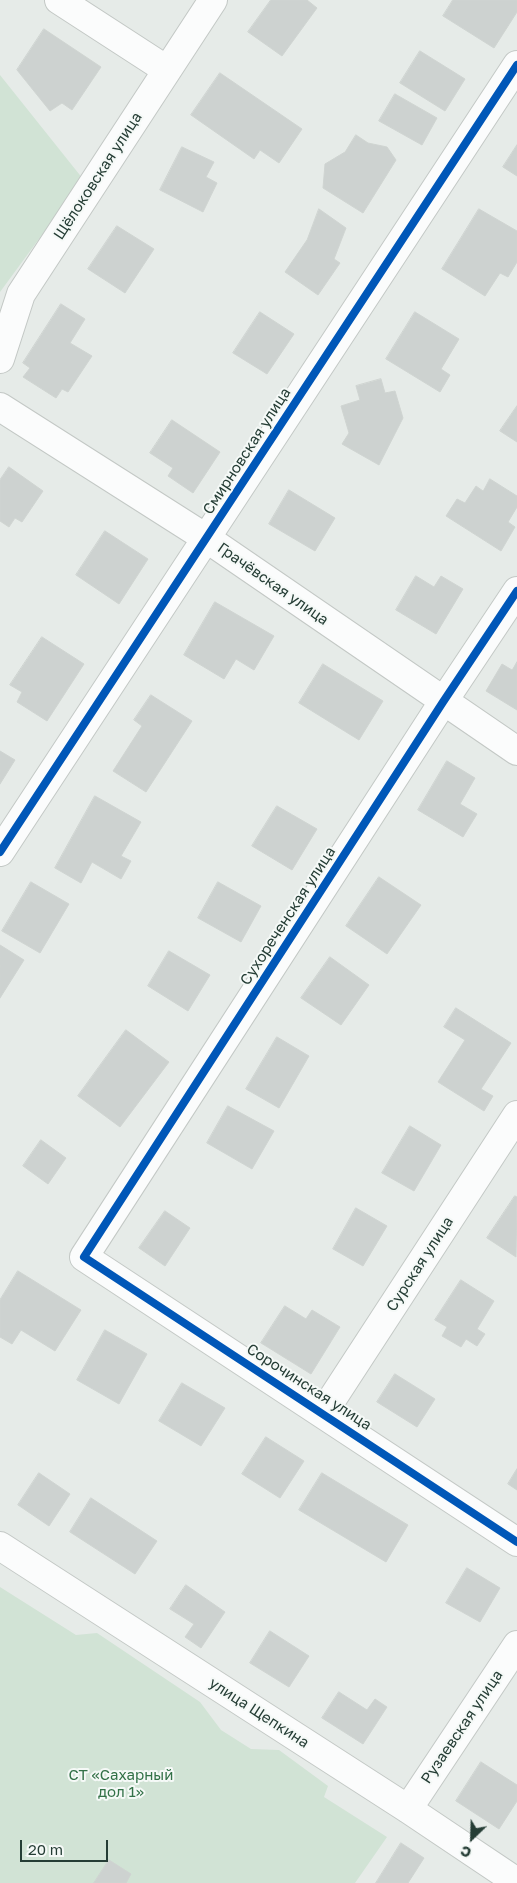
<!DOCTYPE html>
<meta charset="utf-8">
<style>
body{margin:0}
#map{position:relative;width:517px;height:1883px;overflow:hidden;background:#e6ebe8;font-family:"Golos Text",sans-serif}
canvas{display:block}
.north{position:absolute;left:447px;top:1813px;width:50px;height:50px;-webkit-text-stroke:4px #f5f9f7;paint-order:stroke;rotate:204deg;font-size:14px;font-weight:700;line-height:20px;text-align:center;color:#253d35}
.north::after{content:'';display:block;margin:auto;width:18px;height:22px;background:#253d35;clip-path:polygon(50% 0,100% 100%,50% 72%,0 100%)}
.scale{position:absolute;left:20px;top:1840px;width:88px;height:22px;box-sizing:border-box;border:2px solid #253d35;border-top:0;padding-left:6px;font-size:15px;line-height:18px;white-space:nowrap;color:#253d35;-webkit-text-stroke:4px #f5f9f7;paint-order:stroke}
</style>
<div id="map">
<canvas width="517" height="1883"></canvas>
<div class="north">С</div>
<div class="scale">20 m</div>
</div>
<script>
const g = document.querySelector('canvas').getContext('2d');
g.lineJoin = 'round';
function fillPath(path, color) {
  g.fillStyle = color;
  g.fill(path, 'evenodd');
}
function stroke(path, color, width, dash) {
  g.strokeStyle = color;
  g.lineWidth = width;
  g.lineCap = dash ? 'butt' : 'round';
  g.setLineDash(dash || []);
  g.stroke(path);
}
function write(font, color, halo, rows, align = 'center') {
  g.font = font + ' "Golos Text",sans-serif';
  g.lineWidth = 4;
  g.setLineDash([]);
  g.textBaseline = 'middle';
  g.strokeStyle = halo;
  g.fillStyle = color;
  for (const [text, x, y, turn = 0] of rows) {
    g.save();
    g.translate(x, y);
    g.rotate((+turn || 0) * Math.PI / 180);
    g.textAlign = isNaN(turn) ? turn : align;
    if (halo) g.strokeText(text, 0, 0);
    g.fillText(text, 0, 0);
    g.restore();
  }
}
fillPath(new Path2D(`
 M0 75 83 179 0 292Z
 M0 1587 76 1635 97 1633 200 1702 221 1730 251 1749 279 1750 328 1786 324 1797 387 1837 355 1883H0Z`), '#d1e3d5');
const building = new Path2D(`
 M271 0H307L317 8 282 56 248 32Z
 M453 0H517V12L494 48 443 16Z
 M44 29 101 67 72 110 62 103 50 111 17 70Z
 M420 51 465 79 445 111 400 83Z
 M220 73 302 129 279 163 260 150 254 159 191 115Z
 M395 94 437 118 422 145 379 121Z
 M356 135 368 143 387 147 396 160 363 213 323 188 325 164 345 152Z
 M517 145V176L503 167Z
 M182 147 214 162 206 177 217 183 203 212 160 190Z
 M319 209 346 228 334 259 340 263 318 295 285 272 307 240Z
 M479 209 517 231V262L508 277 500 273 485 296 442 269Z
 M117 226 154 249 125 293 88 269Z
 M61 304 85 319 70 343 92 356 68 392 62 389 56 398 23 377 30 368 23 363Z
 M260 312 294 334 267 374 233 353Z
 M415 312 459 339 441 369 450 375 440 392 386 359Z
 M381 379 385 393 395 391 403 418 379 465 342 444 349 433 341 406 360 400 356 386Z
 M517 406V442L500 431Z
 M172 420 220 452 193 493 168 476 173 468 150 453Z
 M9 467 43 491 22 522 15 518 9 527 0 521V480Z
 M490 479 517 496V507L508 522 515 527 501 551 446 516 457 499 465 503 476 486 483 491Z
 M289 490 335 518 315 551 269 524Z
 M105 531 148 559 119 604 76 575Z
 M416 576 434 587 441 576 463 589 436 634 396 610Z
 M215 602 274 636 254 670 236 659 224 679 184 655Z
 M42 637 84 664 47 721 17 702 22 692 10 685Z
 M517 662V710L486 691 502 664 512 670Z
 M323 664 383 701 359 740 299 703Z
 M151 695 192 721 146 792 113 771 142 726 134 720Z
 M0 751 15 760 0 784Z
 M447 761 475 778 460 804 477 814 463 837 418 810Z
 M95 796 141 822 121 856 131 861 121 879 92 862 81 883 55 868Z
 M277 806 317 829 292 870 252 846Z
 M379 877 421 905 387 954 346 926Z
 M31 882 69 904 40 953 2 931Z
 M218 882 261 906 241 942 198 918Z
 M0 945 24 960 0 998Z
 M169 951 210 975 188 1011 148 986Z
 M330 957 369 985 341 1025 301 998Z
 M456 1008 511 1043 481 1089 493 1096 484 1111 438 1082 465 1040 444 1027Z
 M126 1030 169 1062 120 1127 78 1096Z
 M277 1037 309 1056 279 1108 246 1089Z
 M228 1106 274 1131 252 1169 207 1143Z
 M410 1126 441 1145 414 1191 382 1173Z
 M41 1140 66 1158 48 1184 23 1166Z
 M515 1196 517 1197 516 1257 487 1238Z
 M356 1208 387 1226 363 1266 333 1249Z
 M165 1211 190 1228 165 1266 139 1248Z
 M18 1271 81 1310 55 1351 21 1330 12 1344 0 1337V1300Z
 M461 1280 494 1301 477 1329 485 1334 477 1346 466 1339 461 1347 442 1336 447 1327 435 1320Z
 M285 1306 306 1319 312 1310 340 1327 311 1374 261 1343Z
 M105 1330 147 1354 119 1404 77 1380Z
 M395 1374 435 1399 417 1427 377 1402Z
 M182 1383 225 1408 201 1446 159 1421Z
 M266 1437 304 1461 280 1498 242 1474Z
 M517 1469V1490L508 1484Z
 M39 1473 70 1494 49 1526 18 1505Z
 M322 1473 408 1525 386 1562 299 1510Z
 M91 1498 157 1541 135 1574 70 1532Z
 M467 1568 500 1588 480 1622 446 1603Z
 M186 1585 225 1612 201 1648 185 1637 194 1624 170 1609Z
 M270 1631 309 1656 289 1687 250 1663Z
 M339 1692 367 1710 375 1699 387 1707 363 1744 322 1718Z
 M481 1762 517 1785V1801L499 1829 456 1801Z
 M401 1843 424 1858 408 1883H376Z
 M109 1860 131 1874 126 1883H94Z`);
fillPath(building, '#cdd2d0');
stroke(building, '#cfd4d1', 1);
const street = new Path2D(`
 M59 0 167 70
 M0 359 21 294 213 0
 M0 407 206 538 517 751
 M517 591 443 702 84 1257 517 1542
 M0 852 517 65
 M323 1413 517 1115
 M0 1546 408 1809 517 1882
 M408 1809 517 1645`);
stroke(street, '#c3c8c5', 30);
stroke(street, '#fbfcfc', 28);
stroke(new Path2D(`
 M517 591 443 702 84 1257 517 1542
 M0 852 517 65`), '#0057b8', 8);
write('15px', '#253d35', '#f5f9f7', [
 ["Щёлоковская улица",98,176,-57],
 ["Смирновская улица",247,451,-57],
 ["Грачёвская улица",273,584,35],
 ["Сухореченская улица",288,916,-57],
 ["Сурская улица",420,1264,-57],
 ["Сорочинская улица",309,1387,33],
 ["улица Щепкина",259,1713,33],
 ["Рузаевская улица",462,1727,-56]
]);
write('15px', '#327147', '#f5f9f7', [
 ["СТ «Сахарный",121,1775],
 ["дол 1»",121,1792]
]);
</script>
